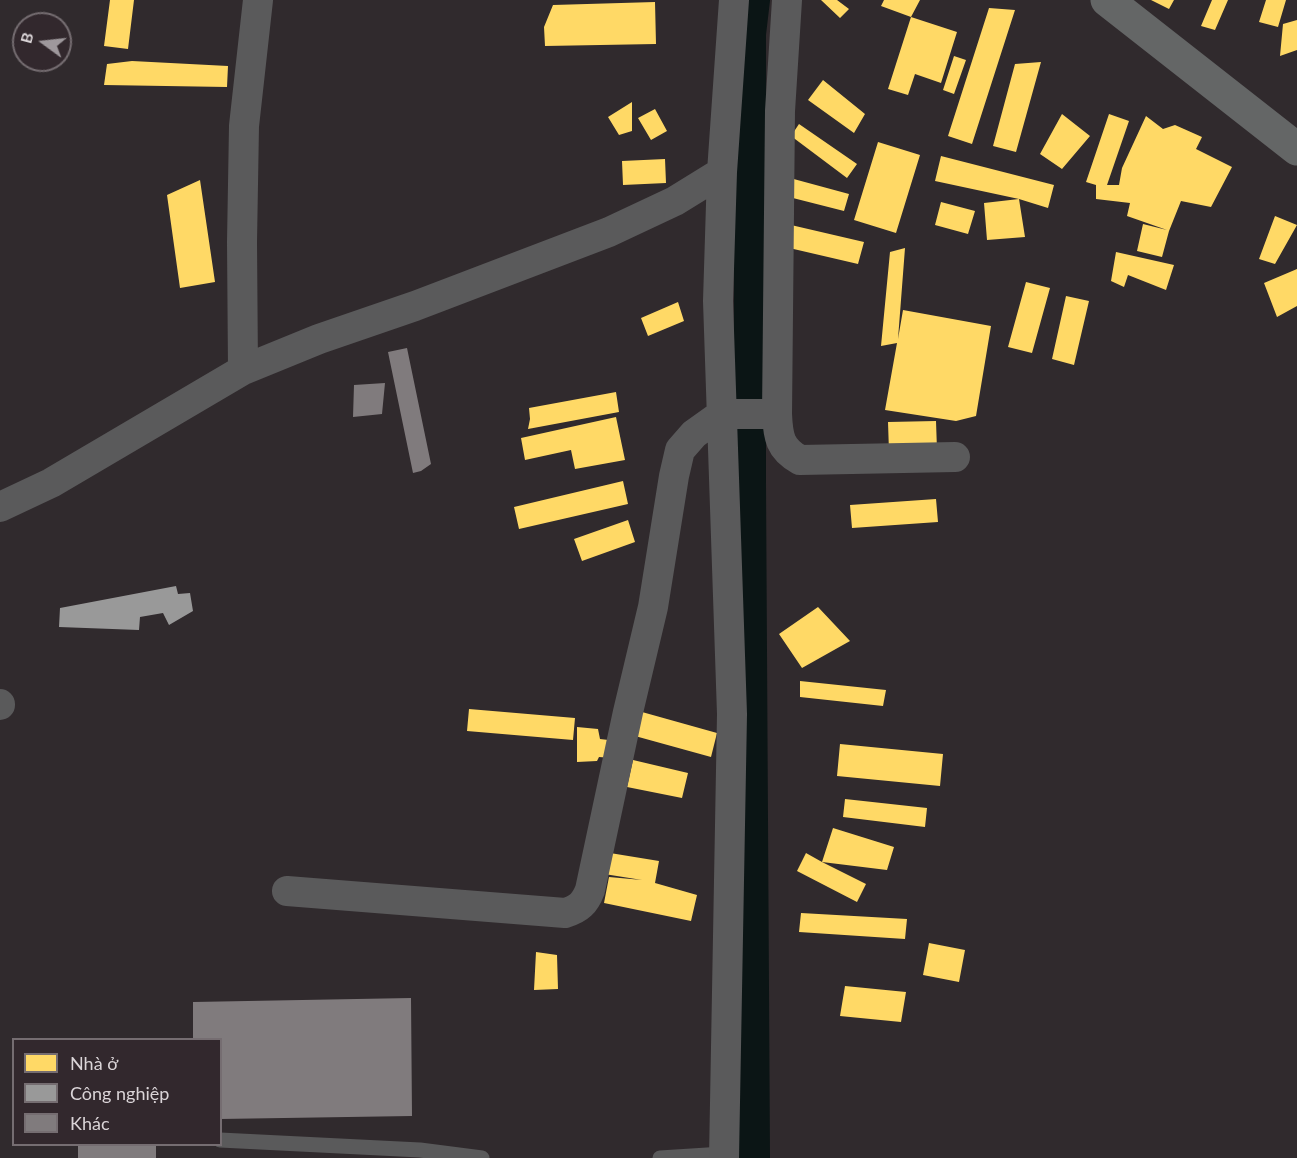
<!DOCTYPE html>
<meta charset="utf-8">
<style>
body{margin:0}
#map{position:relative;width:1297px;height:1158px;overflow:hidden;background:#302a2d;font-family:Lato,sans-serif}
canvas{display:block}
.legend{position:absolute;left:12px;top:1038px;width:210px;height:108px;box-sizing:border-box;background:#32282d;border:2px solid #756d71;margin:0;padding:8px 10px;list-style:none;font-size:18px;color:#dad4d7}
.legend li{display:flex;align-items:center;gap:12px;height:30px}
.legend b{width:30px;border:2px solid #756d71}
.north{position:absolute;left:12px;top:12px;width:60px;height:60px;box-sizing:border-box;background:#32282d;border:2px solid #756d71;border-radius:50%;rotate:285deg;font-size:16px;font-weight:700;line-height:24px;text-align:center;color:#dad4d7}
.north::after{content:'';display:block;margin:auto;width:21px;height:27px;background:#9e989c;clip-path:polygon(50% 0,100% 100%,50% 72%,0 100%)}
</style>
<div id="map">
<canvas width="1297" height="1158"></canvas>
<ul class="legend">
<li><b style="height:16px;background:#ffd966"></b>Nhà ở</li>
<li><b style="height:16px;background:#999"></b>Công nghiệp</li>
<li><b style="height:16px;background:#807b7d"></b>Khác</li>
</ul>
<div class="north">B</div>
</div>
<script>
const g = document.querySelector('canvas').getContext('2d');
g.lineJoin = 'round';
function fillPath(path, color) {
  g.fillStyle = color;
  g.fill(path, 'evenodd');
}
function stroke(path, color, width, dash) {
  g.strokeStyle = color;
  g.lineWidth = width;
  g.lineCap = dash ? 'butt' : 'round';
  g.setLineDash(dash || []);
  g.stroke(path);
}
fillPath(new Path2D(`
 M110 0H134L128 49 104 46Z
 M821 0H837L849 9 840 18Z
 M884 0H920L911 17 957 32 941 83 915 74 908 95 888 89 911 17 881 6Z
 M1151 0H1174L1169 9Z
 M1212 0H1228L1215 30 1201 26Z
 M1266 0H1286L1278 27 1259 22Z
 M655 2 656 44 545 46 544 27 553 5Z
 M989 8 1015 10 972 144 948 136Z
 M1297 20V50L1280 56 1283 24Z
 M954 56 966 60 954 94 943 90Z
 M132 61 228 66 227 87 104 85 107 64Z
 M1041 62 1016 152 993 146 1015 64Z
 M823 80 865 114 854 133 808 100Z
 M632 102V131L619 135 608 117Z
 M655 109 667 131 651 140 638 118Z
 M1062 114 1090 136 1062 169 1040 154Z
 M1109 114 1129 121 1107 185H1119L1122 168 1146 116 1163 129 1175 125 1202 137 1196 149 1232 167 1211 207 1181 201 1169 231 1162 257 1137 251 1143 224 1167 230 1127 216 1130 203 1096 199V185L1086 182Z
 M799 124 857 164 847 178 791 136Z
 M878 142 920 155 896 233 854 220Z
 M941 156 1054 185 1048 208 1019 199 1025 237 987 240 984 203 1019 199 935 181Z
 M665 159 666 183 623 185 622 161Z
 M790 178 849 194 844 211 785 196Z
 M200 180 215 282 180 288 167 195Z
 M941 202 975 211 968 234 935 225Z
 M1275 216 1297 225 1275 264 1259 259Z
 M791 225 864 242 858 264 785 247Z
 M905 248 898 339 903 310 991 326 976 416 956 421 885 410 897 343 881 346 890 252Z
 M1116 252 1174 265 1166 290 1128 275 1124 287 1111 281Z
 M1297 269V306L1277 317 1264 283Z
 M1026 282 1050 288 1032 353 1008 347Z
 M1066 296 1089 301 1074 365 1052 359Z
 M678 302 684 321 648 336 641 318Z
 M616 392 619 412 528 429 530 419 529 408Z
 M616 417 625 460 575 469 571 450 525 460 521 438Z
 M936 421 937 450 889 452 888 422Z
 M623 481 628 504 519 529 514 507Z
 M936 499 938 522 852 528 850 505Z
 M628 520 635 542 582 561 574 539Z
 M818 607 850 641 802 668 779 634Z
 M800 681 886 690 883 706 800 697Z
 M469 709 575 718 573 740 467 731Z
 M642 712 717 733 711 757 635 736Z
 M577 727 598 729 600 739 617 741 612 758 599 757 597 761 577 762Z
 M840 744 943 754 940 786 837 776Z
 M633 760 688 773 682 798 627 787Z
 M845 799 927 808 925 827 843 817Z
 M833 828 894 847 887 870 822 862 866 884 857 902 797 871 806 853 822 862Z
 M610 853 659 861 655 883 697 895 691 921 604 903 609 877 642 880 598 873Z
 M801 913 907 919 905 939 799 932Z
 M929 943 965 950 959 982 923 975Z
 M536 952 557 955 558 989 534 990Z
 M845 986 906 992 901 1022 840 1016Z`), '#ffd966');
fillPath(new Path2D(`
 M176 586 178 594 190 593 193 611 169 625 163 613 140 617 139 630 59 627 60 608Z`), '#999');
stroke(new Path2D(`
 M754 1158 750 483V34L754 0`), '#0b1515', 32);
fillPath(new Path2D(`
 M407 348 431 464 421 471 413 473 388 352Z
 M385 383 382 414 353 417 354 385Z
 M411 998 412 1116 220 1119V1040H193V1002Z
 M78 1144H156V1158H78Z`), '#807b7d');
stroke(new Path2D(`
 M220 1140 420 1150 482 1158
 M660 1158 723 1154`), '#5a5a5b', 15);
stroke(new Path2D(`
 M787 0 780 111 777 414C778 437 780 449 800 460L955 457
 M243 370 242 242 244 126 258 0
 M0 507 51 483 243 370 319 339 415 306 609 232 675 201 722 172
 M0 704V705
 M287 891 565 913C579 909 585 903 590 890L628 712 653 607 674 476 680 450 694 434 722 414H777
 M724 1158 732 714 718 301 722 172 734 0`), '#5a5a5b', 30);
stroke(new Path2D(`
 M1107 0 1297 149`), '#646666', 33);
</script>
